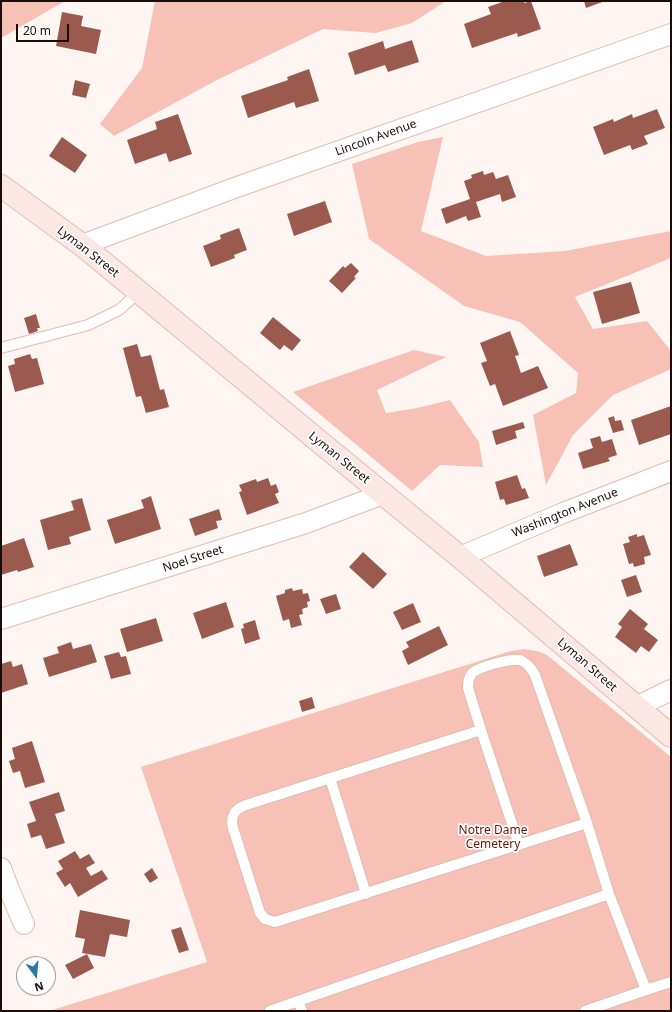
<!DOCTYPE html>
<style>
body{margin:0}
#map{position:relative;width:672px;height:1012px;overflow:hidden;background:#fff6f4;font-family:"Noto Sans",sans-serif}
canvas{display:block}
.frame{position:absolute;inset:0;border:2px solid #190c09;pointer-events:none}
.north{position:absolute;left:16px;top:956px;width:40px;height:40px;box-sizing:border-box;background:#fff;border:1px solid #a39e9d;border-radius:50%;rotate:164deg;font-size:11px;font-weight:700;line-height:16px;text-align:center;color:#190c09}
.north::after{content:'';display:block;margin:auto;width:14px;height:18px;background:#2a76a9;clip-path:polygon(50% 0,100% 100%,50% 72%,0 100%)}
.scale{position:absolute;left:16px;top:24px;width:53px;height:18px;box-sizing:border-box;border:2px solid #190c09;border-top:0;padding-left:5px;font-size:12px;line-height:14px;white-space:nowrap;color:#190c09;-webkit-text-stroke:3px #fff;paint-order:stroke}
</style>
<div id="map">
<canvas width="672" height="1012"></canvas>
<div class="frame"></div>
<div class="north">N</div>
<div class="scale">20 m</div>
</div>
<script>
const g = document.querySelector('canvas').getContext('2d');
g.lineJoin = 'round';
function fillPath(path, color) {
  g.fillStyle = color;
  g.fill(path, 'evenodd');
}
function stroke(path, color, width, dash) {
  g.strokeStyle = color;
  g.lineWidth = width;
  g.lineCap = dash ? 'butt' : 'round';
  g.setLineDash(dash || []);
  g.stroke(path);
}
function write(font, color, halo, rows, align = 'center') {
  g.font = font + ' "Noto Sans",sans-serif';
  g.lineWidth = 3.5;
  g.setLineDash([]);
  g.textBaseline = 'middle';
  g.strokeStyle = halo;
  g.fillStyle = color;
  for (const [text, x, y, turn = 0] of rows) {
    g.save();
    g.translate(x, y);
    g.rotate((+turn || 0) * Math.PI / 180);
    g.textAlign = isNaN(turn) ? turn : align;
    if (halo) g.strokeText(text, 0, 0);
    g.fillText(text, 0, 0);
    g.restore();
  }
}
fillPath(new Path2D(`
 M1 1H65L1 38Z
 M155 1H446L412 23 376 33 323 29 217 80 114 136 100 124 142 68Z
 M443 137 421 231 486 256 565 251 671 231V258L575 297 593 329 647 321 671 351V369L613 395 573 435 546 485 533 415 576 393 578 373 520 322 464 306 369 239 352 164 418 142Z
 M414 350 446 357 377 390 386 413 417 408 450 400 479 442 483 467 440 465 412 491 293 392Z
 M524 649 537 651 547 655 671 757V1011H49L207 962 141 767 511 651Z`), '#f7c1b6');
fillPath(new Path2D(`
 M505 1H524V3L531 1 541 29 518 37 517 33 472 48 464 24 491 14 488 7Z
 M584 1H605L586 8Z
 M62 12 83 16 81 26 101 30 96 54 56 46Z
 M412 40 419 62 388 72 385 65 355 75 348 53 383 41 385 49Z
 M309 69 319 101 296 108 294 102 248 118 241 96 288 80 287 77Z
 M75 80 90 84 86 98 72 95Z
 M657 109 665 128 644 136 648 144 632 150 630 145 604 155 593 127 613 119 614 122 632 114 633 118Z
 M178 114 192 154 169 162 166 153 135 164 127 140 157 129 155 122Z
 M62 137 87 155 75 173 49 156Z
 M483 171 484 175 493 172 496 179 508 175 516 197 502 202 500 194 476 202 481 217 468 221 466 216 446 224 441 209 470 199 464 181 472 178 471 175Z
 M325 201 332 222 294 236 287 214Z
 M239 228 247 250 234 255 235 258 211 267 203 246 221 239 220 235Z
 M351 263 359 271 354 277 356 278 342 293 329 281 343 266 345 268Z
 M631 282 640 313 602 324 593 292Z
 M36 314 40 328H37L38 331 29 334 24 318Z
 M273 317 301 340 292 351 284 345 280 350 260 333Z
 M510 331 519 355 515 356 521 373 538 366 548 388 503 406 495 384 490 386 481 363 487 361 480 343Z
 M137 344 141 357 151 355 160 390 164 389 169 407 146 413 141 396 136 397 123 348Z
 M30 354 32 359 37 358 44 384 15 392 8 366 15 364 14 359Z
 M671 406V434L639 445 631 420Z
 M614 416 615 421 621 420 624 430 613 433 608 418Z
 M523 422 525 428 515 431 517 438 496 445 492 431Z
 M600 436 602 442 612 439 617 455 608 458 610 461 583 469 578 453 593 448 590 439Z
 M517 475 522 489 525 488 529 498 506 505 504 499 500 500 495 482Z
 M268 478 271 486 276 484 279 492 275 494 279 503 247 515 239 492 242 491 239 485 256 479 257 482Z
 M151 496 161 529 115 544 107 520 144 508 141 500Z
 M82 498 91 530 69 537 71 544 48 550 40 520 74 510 71 501Z
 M219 509 222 520 216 521 218 528 195 536 189 519Z
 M637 534V537L644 535 651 555 644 557 645 564 634 567 633 563 629 564 623 544 630 542 628 537Z
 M24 538 34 567 18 572 17 570 1 575V546Z
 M570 544 578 565 544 577 537 556Z
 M363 552 387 574 373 589 349 567Z
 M636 575 642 592 627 597 621 580Z
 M292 588 293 591 302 589 303 594 308 593 310 601 307 602 308 607 302 609 303 614 299 615 302 625 291 628 289 619 283 621 276 596 285 593V590Z
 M336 594 341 609 326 614 320 599Z
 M226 602 234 627 202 639 193 613Z
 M413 603 421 622 402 630 393 612Z
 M630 609 648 624 644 629 658 640 649 652 641 646 636 653 615 637 622 627 618 624Z
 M156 618 163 641 127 652 120 629Z
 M255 620 260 639 245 644 241 629 244 628 243 624Z
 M439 626 448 645 408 665 402 651 409 647 406 642Z
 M71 642 73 649 91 644 97 662 49 677 43 658 59 653 57 647Z
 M119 652 121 657 126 656 131 674 111 679 104 656Z
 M11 661 13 667 22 664 28 684 1 693V664Z
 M312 697 315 708 302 712 299 701Z
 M32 741 45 782 25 788 20 771 13 773 9 761 15 759 12 748Z
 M59 792 65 811 55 814 65 843 46 849 41 835 31 838 27 824 36 821 29 802Z
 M75 851 80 859 89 854 95 863 86 868 91 876 102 870 108 879 78 897 70 883 65 887 56 873 63 869 58 861Z
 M152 868 158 878 150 883 144 874Z
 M80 910 130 920 127 937 110 934 105 957 82 953 85 939 75 937Z
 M181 927 189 950 179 953 171 930Z
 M87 954 94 968 73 979 65 965Z`), '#9a5b4e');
const service = new Path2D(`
 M1 348 88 325 119 310 139 292
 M481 730 519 845
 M330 778 366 894
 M646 990 671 982
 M270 1011 298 1001
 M302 1011 298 1001 609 894 587 823 535 675C532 669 527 663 520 660 511 658 479 667 472 673 469 677 468 683 468 688L481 730 246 805C235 809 230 815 233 828L260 913 265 919 275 922 587 823
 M585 1011 646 990 609 894`);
const minor = new Path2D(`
 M82 245 237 187 671 34
 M460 557 563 513 671 471
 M1 619 306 523 383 494
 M636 707 671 690
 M1 868 8 887 24 924`);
const secondary = new Path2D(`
 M1 186 82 245 139 292 321 443 460 557 671 736`);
stroke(service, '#e3bab1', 12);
stroke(minor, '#e3bab1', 22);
stroke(secondary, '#e3bab1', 24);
stroke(service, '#fff', 10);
stroke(minor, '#fff', 20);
stroke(secondary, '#fbe7e3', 22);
write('12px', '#190c09', '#fff', [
 ["Lincoln Avenue",376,138,-20],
 ["Lyman Street",88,252,38],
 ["Lyman Street",339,458,39],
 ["Washington Avenue",565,513,-22],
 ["Noel Street",193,559,-18],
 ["Lyman Street",587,665,41]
]);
write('12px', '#651406', '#fff', [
 ["Notre Dame",493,831],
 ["Cemetery",493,845]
]);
</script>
